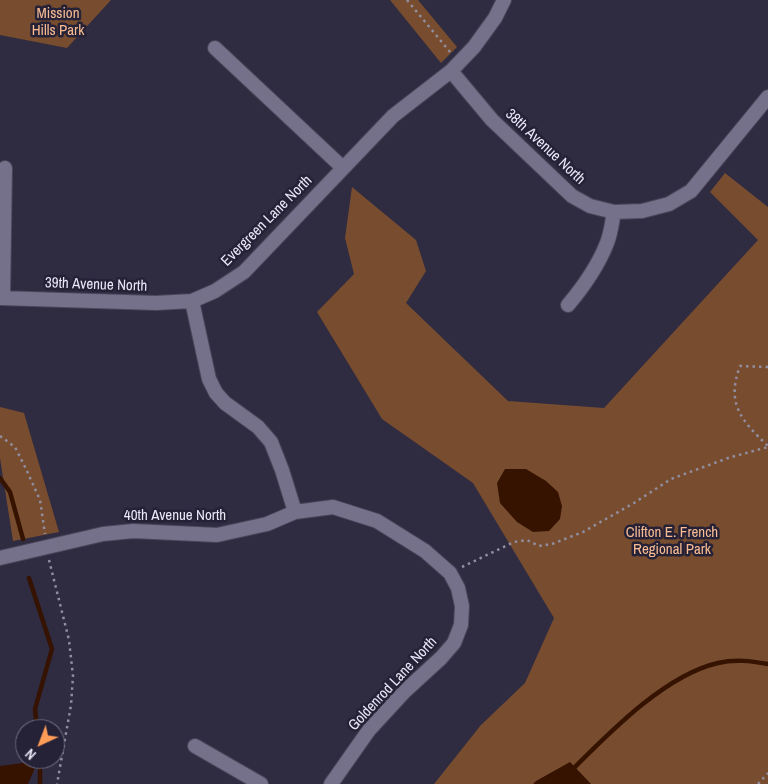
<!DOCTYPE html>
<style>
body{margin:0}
#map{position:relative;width:768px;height:784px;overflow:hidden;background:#2f2b41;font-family:"Archivo Narrow",sans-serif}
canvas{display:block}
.north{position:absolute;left:15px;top:719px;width:50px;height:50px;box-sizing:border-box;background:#252137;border:1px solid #737083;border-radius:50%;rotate:223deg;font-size:14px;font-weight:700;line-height:20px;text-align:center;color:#e9e7f6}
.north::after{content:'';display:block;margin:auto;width:18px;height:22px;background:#fd9c56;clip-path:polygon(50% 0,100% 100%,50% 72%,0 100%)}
</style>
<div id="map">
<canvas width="768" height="784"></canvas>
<div class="north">N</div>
</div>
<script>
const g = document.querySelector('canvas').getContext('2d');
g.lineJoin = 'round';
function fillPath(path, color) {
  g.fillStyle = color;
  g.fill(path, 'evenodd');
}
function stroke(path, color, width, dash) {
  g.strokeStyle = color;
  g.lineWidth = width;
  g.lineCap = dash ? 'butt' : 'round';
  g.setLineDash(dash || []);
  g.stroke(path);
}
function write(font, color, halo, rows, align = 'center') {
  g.font = font + ' "Archivo Narrow",sans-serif';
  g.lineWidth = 5;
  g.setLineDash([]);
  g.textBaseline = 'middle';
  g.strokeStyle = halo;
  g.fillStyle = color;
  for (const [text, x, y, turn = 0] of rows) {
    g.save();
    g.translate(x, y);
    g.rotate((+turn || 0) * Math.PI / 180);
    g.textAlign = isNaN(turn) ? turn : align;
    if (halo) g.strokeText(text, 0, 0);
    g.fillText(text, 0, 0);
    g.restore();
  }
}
fillPath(new Path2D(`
 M0 0H111L67 48 0 35Z
 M390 0H418L457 47 441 63Z
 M725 173 768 207V784H434L481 725 525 683 554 618 473 483 382 419 317 312 354 274 345 238 352 187 416 240 426 271 406 303 508 401 604 408 758 240 710 192Z
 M0 407 24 413 59 532 13 541 0 458Z`), '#784d2f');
fillPath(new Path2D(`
 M505 469H526L546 481 558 492 562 506 560 519 549 531 533 532 517 522 500 503 497 483Z
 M38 761 28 784H0V766Z
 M570 762 591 784H533L536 781Z`), '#351300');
stroke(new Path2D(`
 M0 478 10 492 23 539
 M29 578 52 649 35 709 37 729
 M40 759V784
 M571 771C609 733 665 675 718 663 735 659 751 661 768 664`), '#351300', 4.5);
const street = new Path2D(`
 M215 48 342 167
 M451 71 492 120 572 196 590 206 614 212 642 211 669 204 691 191 768 97
 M0 298 156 303 192 301 215 291 244 272 393 116 451 71 474 47 495 18 504 0
 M3 298 5 168
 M192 301 209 379 216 393 225 403 258 427 271 442 282 470 295 512
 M568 305C584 286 598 266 607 243 611 233 612 222 614 212
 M0 558 103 534 133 531 217 535 267 524 295 512 333 507 377 521 425 551 450 573 458 588 462 606 461 625 454 643 441 658 405 691 369 730 331 784
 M195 746 261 784`);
stroke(street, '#4a4659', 16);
stroke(new Path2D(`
 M407 0 450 52
 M768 367 740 366C726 404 741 420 768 446
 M0 436 15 447 27 471 40 500 45 534
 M49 560 69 640 73 676 71 705 57 784
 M462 567 514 542 527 540 539 546 552 544 583 532 634 503 671 479 728 458 768 447
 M758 784 768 773`), '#918ea0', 2.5, [2.5, 4]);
stroke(street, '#75718b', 14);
write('15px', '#f9bc93', '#252137', [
 ["Mission",58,14],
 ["Hills Park",58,31],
 ["Clifton E. French",672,533],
 ["Regional Park",672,550]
]);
write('15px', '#e9e7f6', '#252137', [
 ["38th Avenue North",545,147,43],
 ["Evergreen Lane North",267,221,-45],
 ["39th Avenue North",96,285,2],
 ["40th Avenue North",175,516],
 ["Goldenrod Lane North",393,684,-47]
]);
</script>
